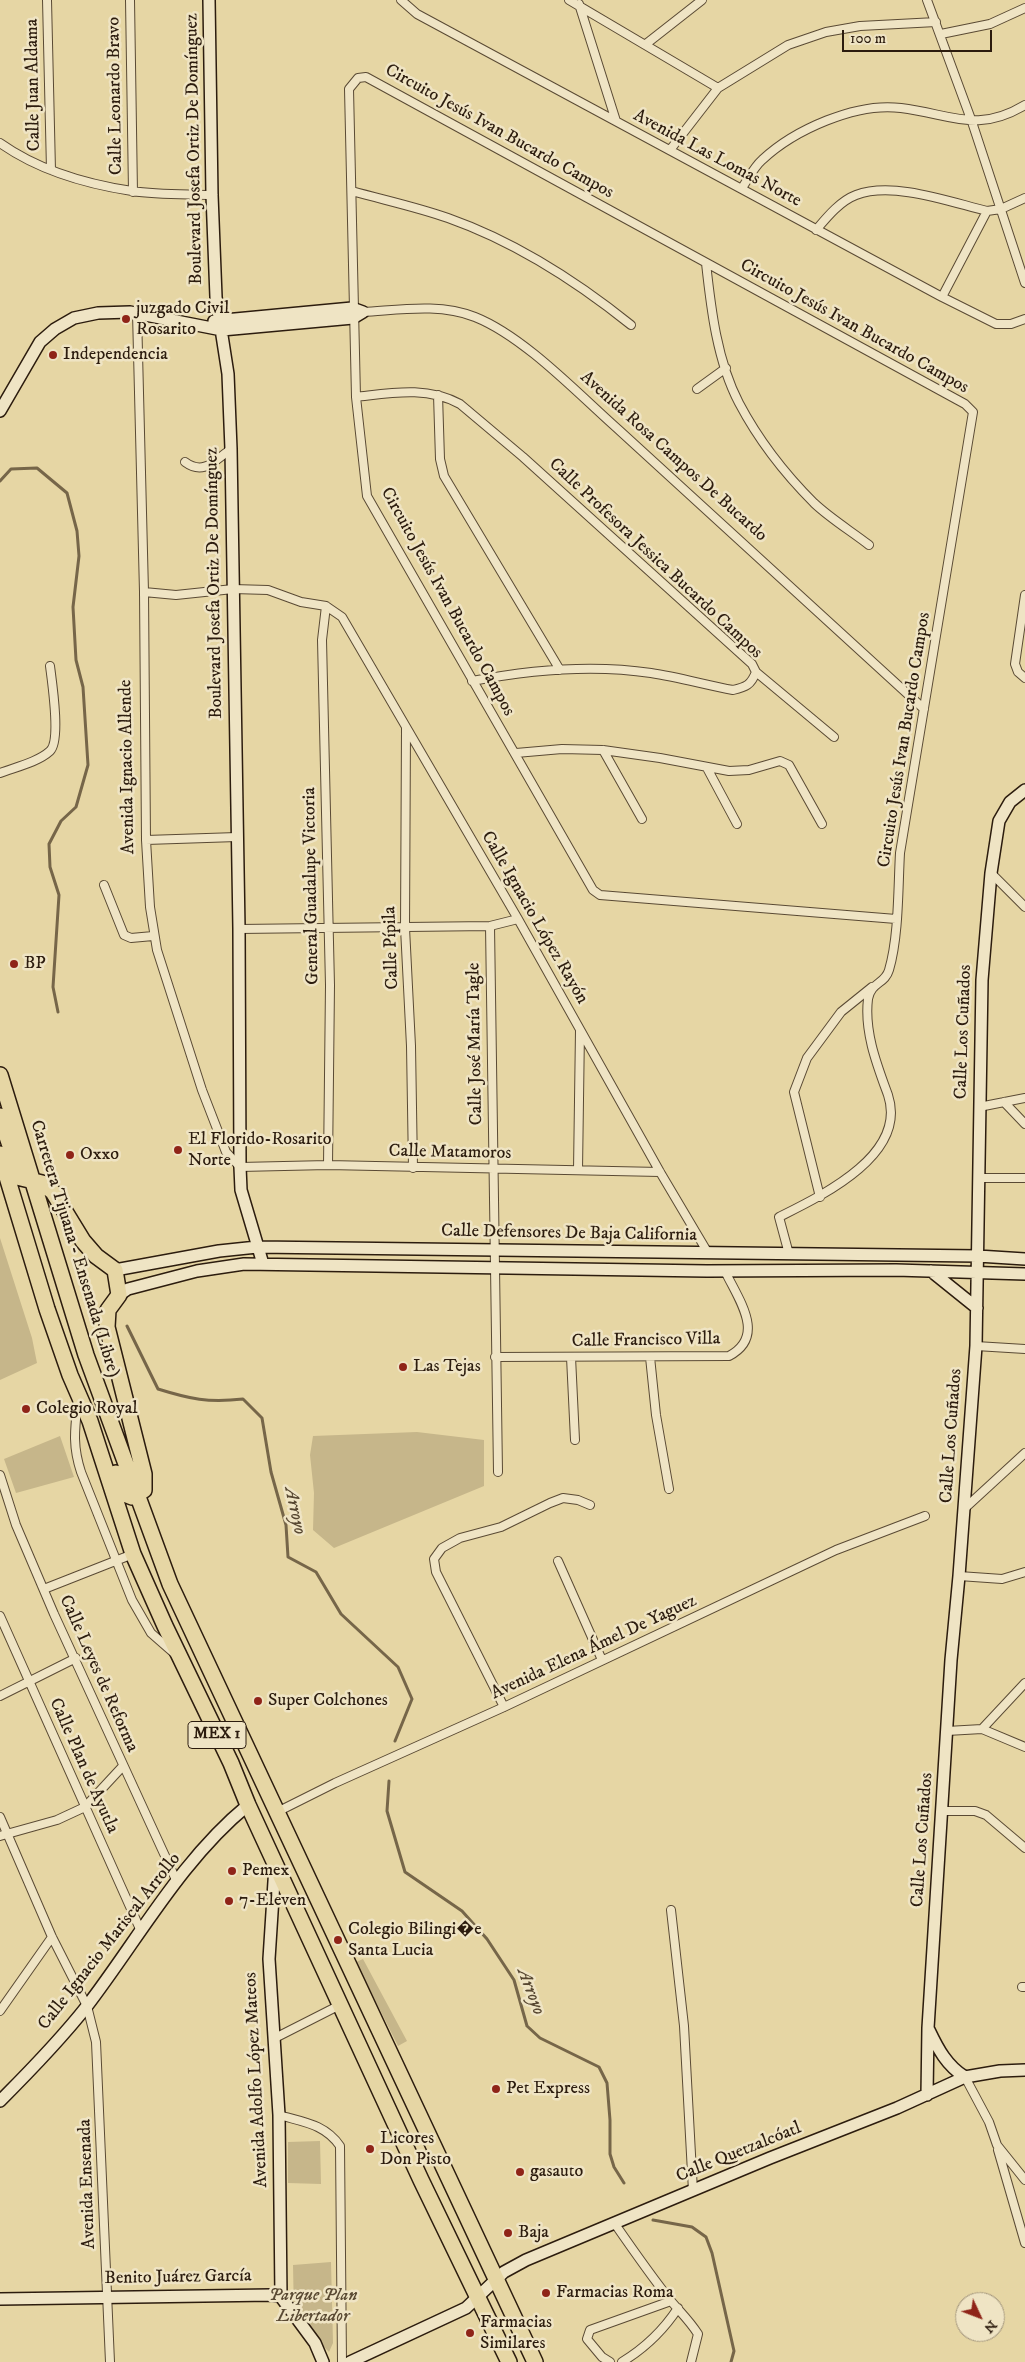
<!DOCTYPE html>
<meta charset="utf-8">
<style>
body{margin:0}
#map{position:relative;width:1025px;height:2362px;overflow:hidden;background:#e6d6a4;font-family:"IM FELL DW Pica",serif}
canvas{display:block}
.north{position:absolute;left:955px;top:2292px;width:50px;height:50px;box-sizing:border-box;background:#efe4c4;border:1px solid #a1947b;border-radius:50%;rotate:133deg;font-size:14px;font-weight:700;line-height:20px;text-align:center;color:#2c1c0e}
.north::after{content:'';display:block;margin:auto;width:18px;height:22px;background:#8f2418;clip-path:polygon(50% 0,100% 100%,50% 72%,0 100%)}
.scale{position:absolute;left:842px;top:30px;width:150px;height:22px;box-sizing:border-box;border:2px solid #2c1c0e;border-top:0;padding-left:6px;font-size:15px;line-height:18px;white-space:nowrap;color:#2c1c0e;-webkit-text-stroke:4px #efe4c4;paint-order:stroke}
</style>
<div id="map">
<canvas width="1025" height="2362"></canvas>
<div class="north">N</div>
<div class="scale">100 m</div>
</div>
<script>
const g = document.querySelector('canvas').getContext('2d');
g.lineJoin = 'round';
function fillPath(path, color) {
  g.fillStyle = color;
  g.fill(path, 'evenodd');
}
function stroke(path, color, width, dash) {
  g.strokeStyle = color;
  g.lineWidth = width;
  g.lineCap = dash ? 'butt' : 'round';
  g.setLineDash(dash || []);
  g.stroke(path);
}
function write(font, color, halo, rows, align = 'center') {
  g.font = font + ' "IM FELL DW Pica",serif';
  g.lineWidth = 5;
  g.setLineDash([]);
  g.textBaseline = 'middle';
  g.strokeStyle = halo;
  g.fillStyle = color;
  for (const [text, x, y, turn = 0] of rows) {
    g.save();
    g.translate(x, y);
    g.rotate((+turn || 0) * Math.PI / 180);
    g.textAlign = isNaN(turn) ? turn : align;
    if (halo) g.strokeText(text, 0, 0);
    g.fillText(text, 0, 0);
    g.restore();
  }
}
fillPath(new Path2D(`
 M0 1238 32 1338 37 1363 0 1380Z
 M417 1432 484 1440V1486L334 1548 313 1530 314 1493 310 1455 313 1436Z
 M60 1436 74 1477 16 1493 4 1459Z
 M363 1959 407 2041 398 2046 356 1962Z
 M320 2141 321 2184 288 2183V2142Z
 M331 2262 333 2343 329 2352 294 2316 293 2265Z`), '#c6b68a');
stroke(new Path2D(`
 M0 481 11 469 37 468 67 493 77 531 79 556 73 607 76 660 83 687 88 765 76 807 61 821 49 844 50 867 59 895 53 987 58 1012
 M127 1326 158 1389C190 1399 208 1403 243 1399L262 1418 271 1472 286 1525 288 1557 316 1572 341 1614 398 1667 412 1699 395 1741
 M389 1781 387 1811 405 1872 462 1911 487 1939 514 1980 527 2026 540 2038 599 2067 607 2083 610 2120V2154L614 2167 624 2183
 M653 2220 692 2227 706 2237 712 2253 734 2351 731 2362`), '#766649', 3);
const street = new Path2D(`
 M47 0 51 170
 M130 0 133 192
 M401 0 417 14 942 297 996 324H1011L1025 319
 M569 0 718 88
 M927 0 972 122 1025 283
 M579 4 616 121
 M941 34 990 24 1025 8
 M646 44 702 0
 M0 143C38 170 86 184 132 191 158 195 186 194 212 195
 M670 150 718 88 788 45 826 32 860 26 936 22
 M742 188C748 179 754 167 762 160 794 130 856 102 901 108 951 114 977 134 1025 105
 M352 191C384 200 417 207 448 218 516 242 575 280 631 325
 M816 230C827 217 840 201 856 195 893 181 950 202 987 211L1001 209 1025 198
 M706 263C711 309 717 361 739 403 758 439 785 474 814 503 831 519 851 531 869 545
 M942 297 987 211
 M363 312C400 310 439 303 475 317 525 337 579 395 620 431 722 523 823 616 924 709
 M137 313 144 592 146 840 150 907 157 950 202 1090 226 1152 240 1167 328 1165 660 1172
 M697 389 726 368
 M438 395 440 459 444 476 560 670
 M356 397C392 393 426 386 460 404L523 457 752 664 756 672C751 685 746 687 733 690 706 685 678 677 651 673 592 664 529 670 472 681
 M185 462C204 476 215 460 231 449
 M144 592 176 595 233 589 268 590 301 602 326 606 342 617 518 919 660 1172 708 1253
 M1025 595 1015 664 1018 672 1025 678
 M326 606 322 640 330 985 328 1165
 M756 672 834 737
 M406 728 405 928 411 1046 413 1168
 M603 750 642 819
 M516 753 562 749 603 750 660 758 729 771 749 770 780 761 789 765 822 824
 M707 768 737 824
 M0 773C16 767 38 762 50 751 61 741 52 682 50 666
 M146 840 237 837
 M991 873 1025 907
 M104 885 124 935 131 938 153 936
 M490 926 498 1472
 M239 929 490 926 518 919
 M1004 1102 1025 1124
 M979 1107 1025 1098
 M578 1170 580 1030
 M980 1178H1025
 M820 1197 794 1092 807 1058 841 1012 872 987
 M789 1254 779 1217C821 1196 908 1155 888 1095 877 1065 864 1032 868 999 871 982 885 984 889 970 899 936 898 888 900 853L973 412 965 404 366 77 358 78 349 89 356 397 367 496 593 890 600 895 896 919
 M976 1346 1025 1349
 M495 1357 729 1356C767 1336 738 1299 725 1271
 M571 1357 575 1440
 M650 1357 656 1415 669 1489
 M78 1400C75 1428 72 1445 81 1472L132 1600 151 1633 175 1654
 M0 1475 16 1525 54 1614 177 1882
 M964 1509 1025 1453
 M558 1561 602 1660
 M959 1576 1002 1579 1025 1572
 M44 1589 133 1554
 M0 1616 140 1929
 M0 1696 76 1658
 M504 1707 436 1572 434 1559 442 1548 460 1538 501 1527 550 1503 563 1498 578 1500 590 1505
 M982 1729 1025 1683
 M947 1731 982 1729 1025 1747
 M942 1811H975L986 1815 1025 1848
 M277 1812 335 1783 504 1707 836 1550 925 1516
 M0 1817 52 1937 87 2006 96 2042 110 2362
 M0 1836 57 1820 85 1807 123 1766
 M671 1910 684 2026 693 2191
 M1022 1987H1025
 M0 2011 52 1937
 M275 2038 340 2005
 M965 2077 989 2122 997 2145 1025 2180
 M279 2115C303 2122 325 2124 340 2146L342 2362
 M998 2150 1025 2243
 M615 2224C633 2250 651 2276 671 2301 681 2313 689 2320 698 2334L691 2362
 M610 2362 602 2357 587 2339 590 2330 671 2301
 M622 2362C645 2348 663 2331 678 2308`);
const secondary = new Path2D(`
 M209 0 212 195 216 297 228 374 231 449 239 929 240 1167 241 1190 263 1264
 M214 321 352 308 363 312
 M0 411 40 342 55 329 74 318 98 313 130 312 222 330 353 318 363 312
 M115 1270 219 1251 257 1247 978 1256 1025 1259
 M931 1271 977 1308
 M119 1295 128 1289 197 1271 244 1264 707 1271 896 1270 1025 1274
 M275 1866 269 1959 279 2115 281 2297
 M929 2030C938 2049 947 2066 965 2077
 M927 2095 928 2028 951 1660 959 1576 976 1346 982 980 991 873 999 821 1010 802 1025 790
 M0 2101C30 2071 61 2039 87 2006 139 1938 181 1860 248 1805
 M0 2299 271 2295 281 2297 315 2343 323 2362
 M350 2362 466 2308 504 2272 526 2260 770 2158 897 2108 965 2077 1000 2071 1025 2070`);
const highway = new Path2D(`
 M0 1075 86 1355 170 1584 535 2362
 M0 1116 21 1178 42 1183 53 1192 83 1241 96 1256 115 1270 119 1295 108 1310 107 1327 144 1474V1490L132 1497 127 1495 116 1473
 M0 1154 47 1309 70 1375 90 1421 133 1554 165 1626 231 1763 248 1805 421 2180 509 2362`);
stroke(street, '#5a4a34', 10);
stroke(secondary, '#2c1c0e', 14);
stroke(highway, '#2c1c0e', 18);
stroke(street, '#efe4c4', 8);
stroke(secondary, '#efe4c4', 11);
stroke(highway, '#e6d6a4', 15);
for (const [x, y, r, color] of [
 [126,319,5,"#8f2418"],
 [53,355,5,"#8f2418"],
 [14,964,5,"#8f2418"],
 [178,1150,5,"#8f2418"],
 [70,1155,5,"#8f2418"],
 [403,1367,5,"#8f2418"],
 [26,1409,5,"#8f2418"],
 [258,1701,5,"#8f2418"],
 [232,1871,5,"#8f2418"],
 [229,1901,5,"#8f2418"],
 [338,1940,5,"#8f2418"],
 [496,2089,5,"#8f2418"],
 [370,2149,5,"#8f2418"],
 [520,2172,5,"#8f2418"],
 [508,2233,5,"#8f2418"],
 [546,2293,5,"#8f2418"],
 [470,2333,5,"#8f2418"]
]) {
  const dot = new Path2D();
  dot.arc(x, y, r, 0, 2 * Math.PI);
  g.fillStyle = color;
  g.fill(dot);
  stroke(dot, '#efe4c4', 2);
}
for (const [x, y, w] of [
 [217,1735,58]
]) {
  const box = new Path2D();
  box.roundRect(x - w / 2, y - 13.5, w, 27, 4);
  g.fillStyle = '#efe4c4';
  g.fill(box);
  stroke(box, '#2c1c0e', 1);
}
write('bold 16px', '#2c1c0e', null, [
 ["MEX 1",217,1735]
]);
write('18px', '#2c1c0e', '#efe4c4', [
 ["Calle Juan Aldama",34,85,-91],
 ["Calle Leonardo Bravo",116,96,-91],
 ["Circuito Jesús Ivan Bucardo Campos",499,132,29],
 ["Boulevard Josefa Ortiz De Domínguez",195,149,-91],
 ["Avenida Las Lomas Norte",717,159,28],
 ["Circuito Jesús Ivan Bucardo Campos",854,327,29],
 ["Avenida Rosa Campos De Bucardo",673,457,42],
 ["Calle Profesora Jessica Bucardo Campos",655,559,43],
 ["Boulevard Josefa Ortiz De Domínguez",215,583,-91],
 ["Circuito Jesús Ivan Bucardo Campos",447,602,61],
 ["Circuito Jesús Ivan Bucardo Campos",905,740,-81],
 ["Avenida Ignacio Allende",128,767,-91],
 ["General Guadalupe Victoria",312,886,-91],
 ["Calle Ignacio López Rayón",534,918,60],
 ["Calle Pípila",392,948,-92],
 ["Calle Los Cuñados",964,1032,-88],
 ["Calle José María Tagle",476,1044,-91],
 ["Calle Matamoros",450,1153,1],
 ["Calle Defensores De Baja California",569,1234,1],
 ["Carretera Tijuana - Ensenada (Libre)",74,1249,73],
 ["Calle Francisco Villa",646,1341,-1],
 ["Calle Los Cuñados",952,1436,-86],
 ["Avenida Elena Ámel De Yaguez",594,1648,-25],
 ["Calle Leyes de Reforma",98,1674,66],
 ["Calle Plan de Ayutla",83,1766,66],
 ["Calle Los Cuñados",923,1840,-86],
 ["Calle Ignacio Mariscal Arrollo",110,1942,-52],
 ["Avenida Adolfo López Mateos",257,2080,-93],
 ["Calle Quetzalcóatl",739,2153,-22],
 ["Avenida Ensenada",88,2184,-92],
 ["Benito Juárez García",178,2278,-1]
]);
write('18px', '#2c1c0e', '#efe4c4', [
 ["juzgado Civil",136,309],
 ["Rosarito",136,330],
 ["Independencia",63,355],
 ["BP",24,964],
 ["El Florido-Rosarito",188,1140],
 ["Norte",188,1161],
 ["Oxxo",80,1155],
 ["Las Tejas",413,1367],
 ["Colegio Royal",36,1409],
 ["Super Colchones",268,1701],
 ["Pemex",242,1871],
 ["7-Eleven",239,1901],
 ["Colegio Bilingi�e",348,1930],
 ["Santa Lucia",348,1951],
 ["Pet Express",506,2089],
 ["Licores",380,2139],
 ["Don Pisto",380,2160],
 ["gasauto",530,2172],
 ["Baja",518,2233],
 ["Farmacias Roma",556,2293],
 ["Farmacias",480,2323],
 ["Similares",480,2344]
], 'left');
write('italic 18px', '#5a4a33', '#efe4c4', [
 ["Parque Plan",313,2296],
 ["Libertador",313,2317]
]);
write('italic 19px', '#574731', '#efe4c4', [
 ["Arroyo",294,1511,78],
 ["Arroyo",530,1992,69]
]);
</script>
